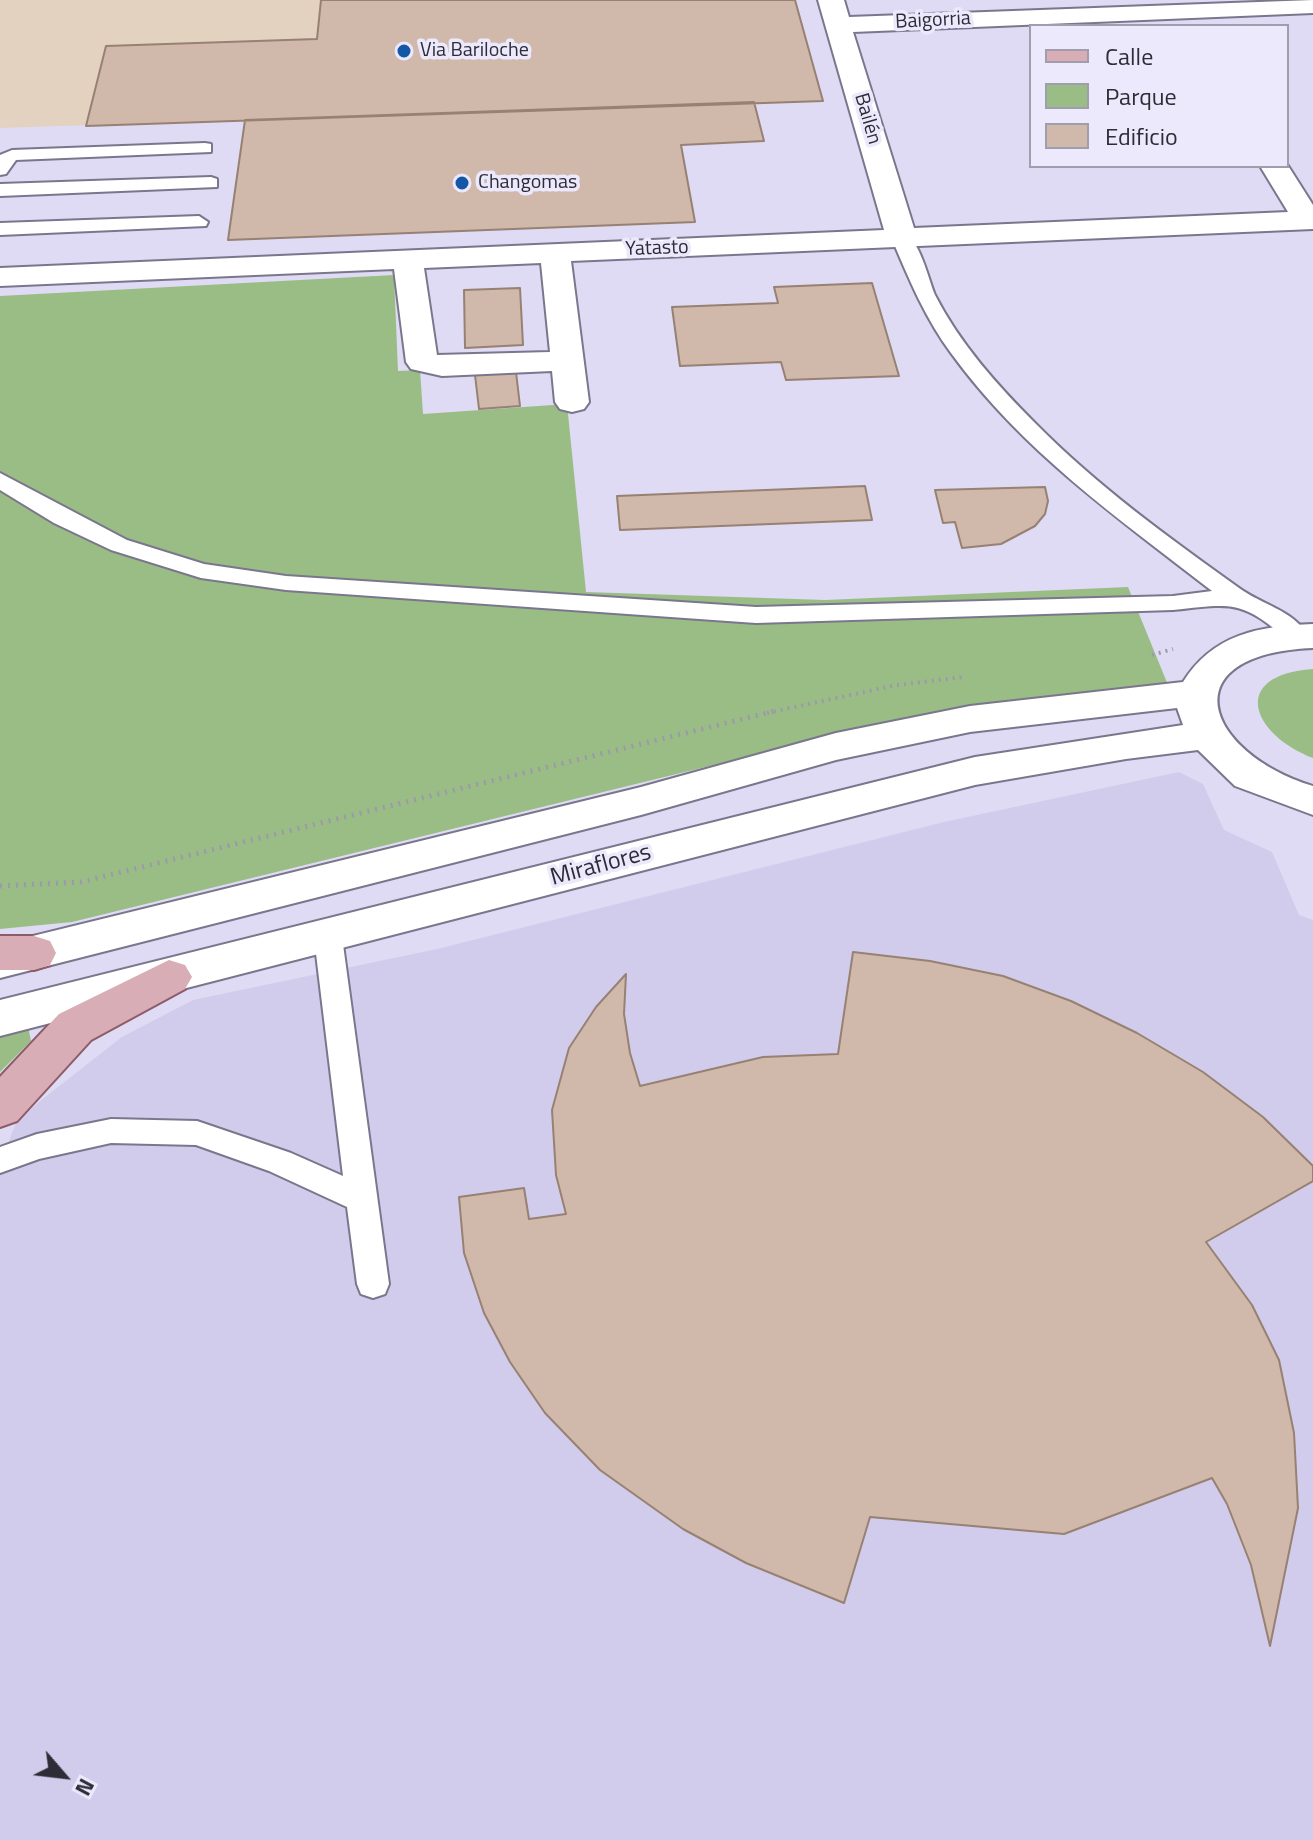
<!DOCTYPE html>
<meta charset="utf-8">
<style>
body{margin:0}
#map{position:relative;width:1313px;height:1840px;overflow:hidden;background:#dfdbf4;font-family:"Titillium Web",sans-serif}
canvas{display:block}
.legend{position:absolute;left:1029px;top:24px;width:260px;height:144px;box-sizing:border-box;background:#ece9fd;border:2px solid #a09dad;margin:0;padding:10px 14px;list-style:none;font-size:24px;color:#2e2c36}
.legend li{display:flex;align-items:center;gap:16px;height:40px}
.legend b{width:40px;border:2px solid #a09dad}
.north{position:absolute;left:24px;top:1736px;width:80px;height:80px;-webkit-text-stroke:6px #ece9fd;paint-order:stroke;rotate:118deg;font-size:22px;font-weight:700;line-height:32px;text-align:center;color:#2e2c36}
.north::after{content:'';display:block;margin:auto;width:28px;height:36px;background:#2e2c36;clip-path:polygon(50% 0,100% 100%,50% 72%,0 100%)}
</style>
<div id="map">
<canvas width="1313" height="1840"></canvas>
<ul class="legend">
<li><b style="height:10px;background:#d8adb5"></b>Calle</li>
<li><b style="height:22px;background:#9abd85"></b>Parque</li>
<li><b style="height:22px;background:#d0b9aa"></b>Edificio</li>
</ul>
<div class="north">N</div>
</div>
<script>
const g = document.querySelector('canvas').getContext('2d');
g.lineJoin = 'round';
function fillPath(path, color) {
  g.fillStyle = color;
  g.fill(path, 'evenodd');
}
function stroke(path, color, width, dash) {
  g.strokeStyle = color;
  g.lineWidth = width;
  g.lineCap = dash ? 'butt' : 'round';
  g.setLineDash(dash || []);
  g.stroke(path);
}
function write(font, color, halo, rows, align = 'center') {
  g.font = font + ' "Titillium Web",sans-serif';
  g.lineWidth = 7;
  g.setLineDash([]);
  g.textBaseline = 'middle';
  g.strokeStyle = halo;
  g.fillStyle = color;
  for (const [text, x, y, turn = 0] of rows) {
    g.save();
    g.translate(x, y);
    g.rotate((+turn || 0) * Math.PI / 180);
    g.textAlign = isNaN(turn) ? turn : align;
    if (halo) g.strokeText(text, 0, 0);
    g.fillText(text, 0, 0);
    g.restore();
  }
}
fillPath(new Path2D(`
 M1179 772 1203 784 1224 830 1272 852 1299 915 1313 920V1840H0V1163L16 1123 40 1101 122 1037 193 1000 437 949 944 822Z`), '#d1cceb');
fillPath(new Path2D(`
 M0 0H795L823 101 0 128Z`), '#e3d2c0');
fillPath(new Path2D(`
 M394 275 398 371 420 370 423 414 567 404 586 592 825 600 1128 587 1168 685 877 725 72 922 0 929V296Z
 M1313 669V758C1251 734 1229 675 1313 669Z
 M27 1022 31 1041 0 1072V1029Z`), '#9abd85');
const building = new Path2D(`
 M321 0H795L823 101 86 126 106 46 317 39Z
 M754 102 764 141 681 145 695 222 228 240 245 120Z
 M872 283 899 376 786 380 781 362 680 366 672 307 778 303 774 287Z
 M520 288 523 345 465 348 464 290Z
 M516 372 520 406 479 409 475 375Z
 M865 486 872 520 620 530 617 496Z
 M1045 487 1048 501 1045 514 1035 526 1001 544 962 548 955 522 943 523 935 490Z
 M853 952 930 961 1003 976 1071 1001 1137 1033 1203 1072 1263 1117 1313 1166V1181L1206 1242 1252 1305 1279 1360 1294 1433 1298 1508 1270 1646 1251 1565 1227 1504 1212 1478 1064 1534 870 1517 844 1603 746 1563 683 1529 600 1470 545 1413 510 1362 484 1313 464 1253 459 1197 524 1188 529 1219 566 1214 556 1175 552 1110 569 1048 596 1007 626 974 624 1014 630 1053 640 1086 763 1057 838 1054Z`);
fillPath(building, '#d0b9aa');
stroke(building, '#978172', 2);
const service = new Path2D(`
 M205 143 211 144V152L16 160 6 174 0 175V155L12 150Z
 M211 177 217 179V187L0 196V184Z
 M199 216 208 222 206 226 0 235V223Z
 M902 233C920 238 928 279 935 295 960 344 998 386 1036 424 1096 485 1169 538 1239 588 1262 605 1291 609 1308 635L1305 640H1287C1242 599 1231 604 1173 610L756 623 286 590 201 578 111 550 54 523 0 490V473L127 540 204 564 286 576 756 607 1173 596 1212 591C1119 519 1021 450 951 353 925 318 909 279 892 239Z
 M328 927 338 930 342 937 389 1284 385 1294 373 1298 361 1294 357 1284 347 1207 269 1171 196 1145 111 1143 39 1159 0 1173V1147L37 1134 111 1119 197 1121 291 1153 343 1176 314 937 318 930Z`);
const minor = new Path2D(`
 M818 0H844L849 17 1313 0V13L853 32 914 228 1288 212 1260 166 1287 164 1313 205V229L571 261 589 402 584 409 572 412 560 409 555 402 552 371 442 376 411 369 406 362 394 269 0 286V268L884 230ZM541 263 550 352 437 355 424 268Z`);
const tertiary = new Path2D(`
 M1313 624V648C1169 654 1204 752 1313 786V815L1235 786 1198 750 1126 759 975 785 0 1036V1000L975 757 1183 725 1177 708 970 732 836 760 641 815 0 978V944L641 787 836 733 970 706 1183 682C1213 634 1259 626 1313 624Z`);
const primary = new Path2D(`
 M0 936H34L50 941 56 953 50 965 34 970H0Z
 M169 960 185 965 192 977 185 989 91 1040 17 1121 0 1127V1077L59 1014Z`);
stroke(service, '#7a768c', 4);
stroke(minor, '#7a768c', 4);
stroke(tertiary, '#7a768c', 4);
stroke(primary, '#8c5c69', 4);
stroke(new Path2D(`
 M1152 655 1173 649
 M767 713 897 685 963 677`), '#9c99ac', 4, [2, 5]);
stroke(new Path2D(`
 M0 886 81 882 775 711`), '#9c99ac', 5, [2, 6]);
fillPath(service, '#fff');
fillPath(minor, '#fff');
fillPath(tertiary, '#fff');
fillPath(primary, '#d8adb5');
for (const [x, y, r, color] of [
 [404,51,8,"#1557a7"],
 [462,183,8,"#1557a7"]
]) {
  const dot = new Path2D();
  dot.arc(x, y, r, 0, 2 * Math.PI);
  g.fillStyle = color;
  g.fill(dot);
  stroke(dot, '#ece9fd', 3);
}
write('20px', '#2e2c36', '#ece9fd', [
 ["Baigorria",933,21,-3],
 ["Bailén",867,119,74],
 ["Yatasto",657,249,-2]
]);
write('20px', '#2e2c36', '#ece9fd', [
 ["Via Bariloche",420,51],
 ["Changomas",478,183]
], 'left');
write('24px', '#2e2c36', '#ece9fd', [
 ["Miraflores",601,866,-15]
]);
</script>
